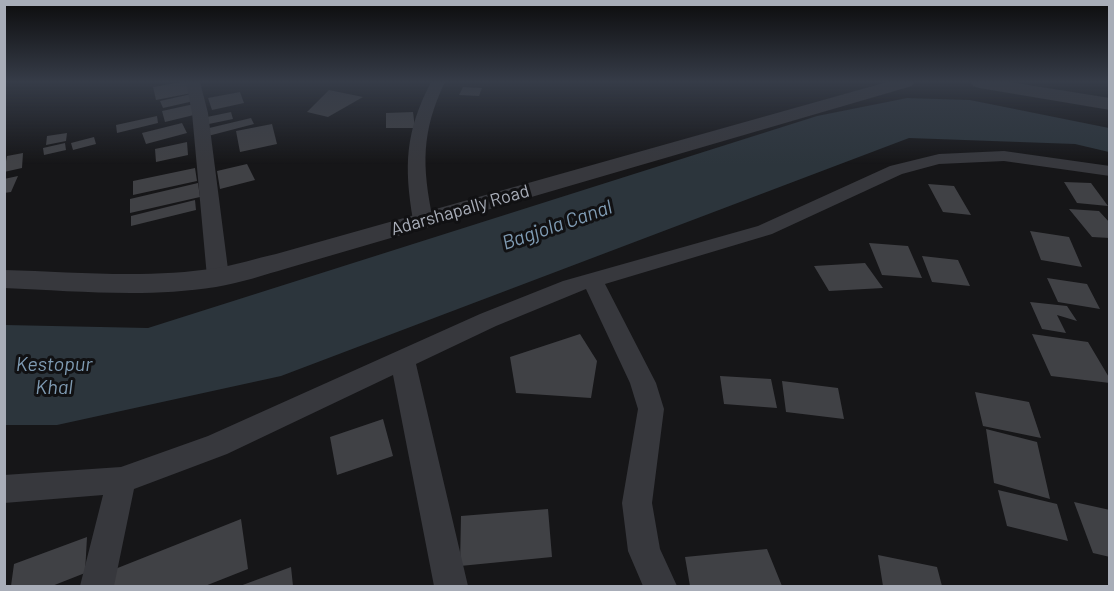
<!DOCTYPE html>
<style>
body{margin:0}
#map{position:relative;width:1114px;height:591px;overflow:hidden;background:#161618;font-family:Barlow,sans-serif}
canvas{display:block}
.frame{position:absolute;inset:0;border:6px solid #a8adb8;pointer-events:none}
</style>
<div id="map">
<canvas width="1114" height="591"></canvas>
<div class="frame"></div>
</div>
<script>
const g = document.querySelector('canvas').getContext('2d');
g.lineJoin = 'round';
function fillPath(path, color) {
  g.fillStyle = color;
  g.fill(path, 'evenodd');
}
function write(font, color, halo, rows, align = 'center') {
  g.font = font + ' Barlow,sans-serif';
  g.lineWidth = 6;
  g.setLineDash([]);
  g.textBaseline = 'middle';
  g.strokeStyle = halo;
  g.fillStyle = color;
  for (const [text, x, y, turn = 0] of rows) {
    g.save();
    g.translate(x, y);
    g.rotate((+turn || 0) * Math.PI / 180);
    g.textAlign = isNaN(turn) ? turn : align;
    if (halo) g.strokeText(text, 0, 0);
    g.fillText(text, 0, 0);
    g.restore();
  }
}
fillPath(new Path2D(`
 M907 98 970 100 1109 128V152L1075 144 909 138 281 376 57 425H5V325L148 328 817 116Z`), '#2c353c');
fillPath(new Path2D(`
 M181 82H188L192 93 156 100 153 87Z
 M463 87 482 88 479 96 459 95Z
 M329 90 363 97 328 117 307 112Z
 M240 92 244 103 212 110 208 98Z
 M191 94 194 101 163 108 160 101Z
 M194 104 198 114 165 122 162 111Z
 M231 112 233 119 204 125 202 118Z
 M413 112 415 128H386V113Z
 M157 116 158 123 117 133 116 125Z
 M251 118 254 124 208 136 205 129Z
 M182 123 187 133 146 144 142 133Z
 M272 124 277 144 240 152 236 131Z
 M67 133 66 141 46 145 47 136Z
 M94 137 96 144 73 150 71 143Z
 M187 142 188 155 156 162 155 149Z
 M65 143 66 150 44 155 43 148Z
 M23 153 22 168 4 172 7 156Z
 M247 164 255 180 220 189 217 171Z
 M195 168 197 181 133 195V181Z
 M18 176 11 192 4 193V179Z
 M1064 182 1091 183 1108 206 1077 203Z
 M198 183 200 197 130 213V199Z
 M928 184 954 186 971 215 943 212Z
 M195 200 196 210 131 226V216Z
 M1069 209 1099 211 1110 223V238L1092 237Z
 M1030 231 1069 237 1082 267 1041 260Z
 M869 243 908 246 922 278 882 275Z
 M922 256 958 260 970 286 932 282Z
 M865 263 883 288 829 291 814 266Z
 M1047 278 1087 284 1100 309 1058 302Z
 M1030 302 1067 306 1077 321 1057 315 1066 333 1042 329Z
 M580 334 597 361 591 398 516 393 510 357Z
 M1032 334 1088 342 1110 379V383L1051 376Z
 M720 376 771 379 777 408 724 404Z
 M782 381 838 388 844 419 786 412Z
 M975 392 1029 402 1041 438 983 426Z
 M383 419 393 456 337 475 330 437Z
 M986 429 1037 442 1050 499 994 483Z
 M998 490 1057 504 1068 541 1007 526Z
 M1074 502 1110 510V557L1093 553Z
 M548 509 552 557 460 566 461 516Z
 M241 519 248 569 205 586H105V573Z
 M87 537 85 573 52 586H11L14 564Z
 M767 549 782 586H690L685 557Z
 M878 555 937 567 942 586H883Z
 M291 567 293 586H240Z`), '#404145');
fillPath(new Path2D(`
 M186 82H200L208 113 229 277 226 282 218 284 210 282 207 277 192 113Z
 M431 82H445C421 132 422 166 433 220L430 224H416L413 220C404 166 405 132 431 82Z
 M1004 151 1110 166V176L1004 161 939 164 902 174 772 234 605 284 656 383 664 409 652 503 660 549 677 586H643L628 551 622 503 638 409 630 383 586 289 496 326 416 364 468 586H434L393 375 227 454 134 489 114 586H80L103 495 4 503V475L121 467 208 436 480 314 563 281 758 226 890 166 939 154Z`), '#37383d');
fillPath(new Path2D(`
 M887 82H915L912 86 288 268C264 275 240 283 216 287 147 298 74 291 4 288V270C74 272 148 279 217 268 237 265 256 258 276 254Z
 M970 82H1010L1110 98V110L979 88 973 86Z`), '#37383d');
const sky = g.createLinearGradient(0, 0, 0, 164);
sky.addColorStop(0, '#0c0c0d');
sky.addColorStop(0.5, '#363c48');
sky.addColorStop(1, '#363c4800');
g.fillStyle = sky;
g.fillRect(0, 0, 1114, 164);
write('18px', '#a8adb8', '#111113', [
 ["Adarshapally Road",460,210,-16]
]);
write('italic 20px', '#7f9bb3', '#111113', [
 ["Bagjola Canal",557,225,-19],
 ["Kestopur",54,364],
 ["Khal",54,387]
]);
</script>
